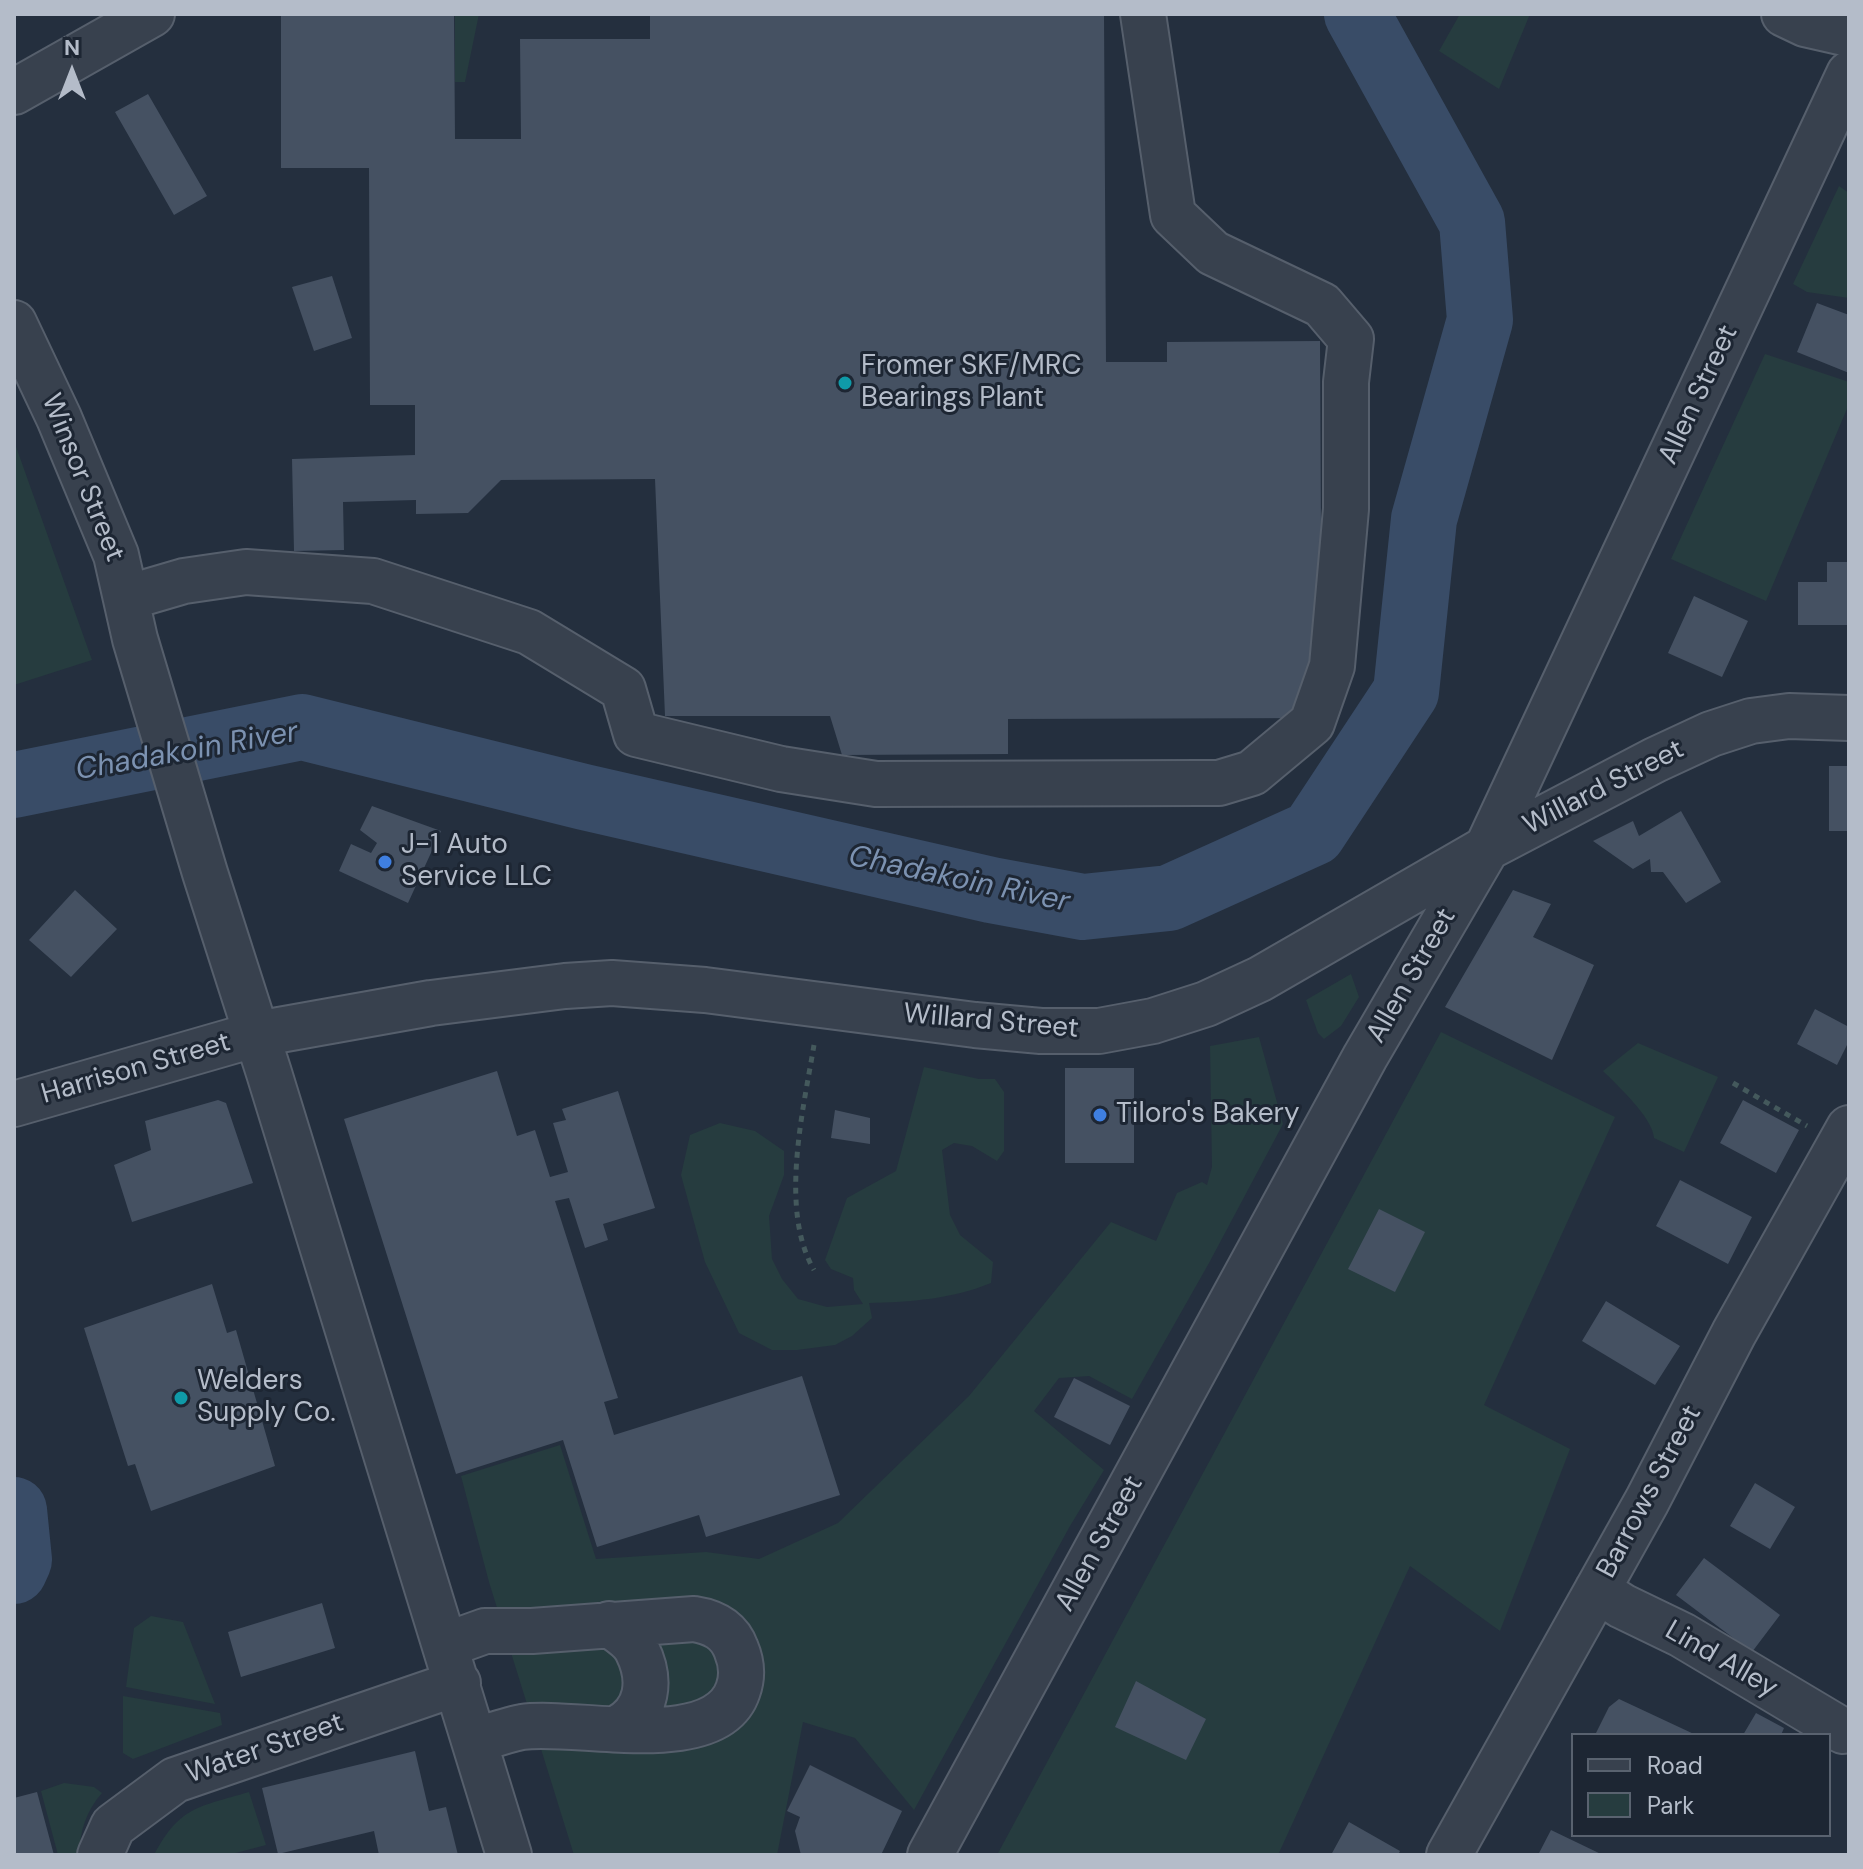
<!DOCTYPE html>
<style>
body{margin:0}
#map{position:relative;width:1863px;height:1869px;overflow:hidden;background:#242f3e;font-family:"DM Sans",sans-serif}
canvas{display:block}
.frame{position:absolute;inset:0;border:16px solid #b4bcc9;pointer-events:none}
.legend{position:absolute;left:1571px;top:1733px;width:260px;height:104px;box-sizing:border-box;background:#1d2633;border:2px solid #59626f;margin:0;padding:10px 14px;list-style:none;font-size:24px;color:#b4bcc9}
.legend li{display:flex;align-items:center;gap:16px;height:40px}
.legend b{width:40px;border:2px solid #59626f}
.north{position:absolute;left:32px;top:32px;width:80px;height:80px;-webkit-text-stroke:6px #1d2633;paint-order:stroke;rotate:0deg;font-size:22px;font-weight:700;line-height:32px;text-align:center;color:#b4bcc9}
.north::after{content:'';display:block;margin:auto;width:28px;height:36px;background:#b4bcc9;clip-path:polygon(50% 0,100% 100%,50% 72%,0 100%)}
</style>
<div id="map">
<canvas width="1863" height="1869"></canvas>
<div class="frame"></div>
<ul class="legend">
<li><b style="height:10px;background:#38414e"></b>Road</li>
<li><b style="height:22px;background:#263c3f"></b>Park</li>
</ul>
<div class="north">N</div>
</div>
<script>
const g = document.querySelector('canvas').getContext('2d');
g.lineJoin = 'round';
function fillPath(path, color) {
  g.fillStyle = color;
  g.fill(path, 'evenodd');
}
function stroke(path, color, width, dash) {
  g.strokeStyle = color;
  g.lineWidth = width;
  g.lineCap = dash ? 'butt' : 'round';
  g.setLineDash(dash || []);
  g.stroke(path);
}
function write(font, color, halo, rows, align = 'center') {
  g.font = font + ' "DM Sans",sans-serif';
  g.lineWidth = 6;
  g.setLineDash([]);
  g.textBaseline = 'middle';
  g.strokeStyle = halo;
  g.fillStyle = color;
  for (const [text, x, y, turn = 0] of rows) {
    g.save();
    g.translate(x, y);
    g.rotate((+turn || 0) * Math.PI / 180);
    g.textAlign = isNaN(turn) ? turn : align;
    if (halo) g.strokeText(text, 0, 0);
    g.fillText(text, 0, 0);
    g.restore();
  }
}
fillPath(new Path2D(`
 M455 14H479L465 82H455Z
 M1460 14H1530L1499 89 1439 51Z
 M1839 186 1849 193V298L1807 292 1793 284Z
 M1765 354 1849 382V404L1766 601 1671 559Z
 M14 441 92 660 14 685Z
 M1351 974 1359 997 1341 1026 1324 1039 1318 1033 1306 1000Z
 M1441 1032 1615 1117 1484 1405 1570 1449 1500 1631 1410 1566 1278 1855H997Z
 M1259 1037 1283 1124 1209 1263 1132 1399 1089 1376 1059 1378 1034 1411 1104 1470 1070 1526 914 1810 855 1738 803 1722 777 1855H574L489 1582 461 1476 560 1445 596 1559 706 1552 759 1559 838 1523 969 1396 1111 1222 1156 1241 1177 1193 1202 1182 1207 1185 1212 1167 1210 1046Z
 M1638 1043 1718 1077 1684 1152 1654 1138C1653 1118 1618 1086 1603 1071Z
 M924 1067 979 1079H995L1004 1092V1151L997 1161 972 1146 954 1143 942 1150 950 1215 960 1235 993 1262 991 1283C952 1299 911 1302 869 1303L872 1318 852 1336 835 1345 797 1350H772L739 1333 705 1262 681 1175 690 1135 720 1123 755 1131 784 1151V1175L769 1216 772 1259 782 1279 798 1299 827 1307 863 1304 854 1290 853 1278 831 1269 825 1260 847 1198 896 1171Z
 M151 1616 183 1622 215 1704 126 1687 134 1628Z
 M123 1696 220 1713 222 1725 133 1759 123 1753Z
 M64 1783 94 1787 102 1793C86 1811 80 1831 79 1855H58L41 1791Z
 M249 1792 266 1845 228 1855H154C180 1806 199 1807 249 1792Z`), '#263c3f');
stroke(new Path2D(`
 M14 785 302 727 584 797 991 890 1083 907 1169 898 1313 833 1406 692 1424 519 1480 320 1472 222 1357 14
 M14 1510 19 1560 14 1571`), '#394c67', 66);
fillPath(new Path2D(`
 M650 14H1104L1106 362H1167V342L1320 341 1322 718 1008 719V754L842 755 830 716H665L655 479 501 480 468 513 416 514V500L343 502 344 550 294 551 292 459 415 455V405H370L369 168H281V16L454 15 455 139H521L520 39H650Z
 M148 94 207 196 174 215 115 112Z
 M332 276 352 338 314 351 292 287Z
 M1817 303 1849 315V373L1797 352Z
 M1827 562H1849V625H1798V582H1827Z
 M1694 596 1748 621 1722 677 1668 653Z
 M1829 766H1849V831H1829Z
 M372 806 441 831 408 903 339 871 351 844 371 853 377 843 360 830Z
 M1681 811 1721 882 1686 903 1663 872H1651L1650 859 1633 869 1593 841 1633 821 1639 836Z
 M75 890 117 929 71 977 29 940Z
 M1513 890 1551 904 1533 937 1594 965 1552 1060 1445 1007Z
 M1815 1009 1849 1027V1041L1837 1065 1797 1044Z
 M1065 1068H1134V1163H1065Z
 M497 1071 517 1136 535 1130 550 1177 568 1172 553 1123 566 1120 562 1109 618 1091 655 1208 603 1224 608 1240 585 1248 569 1198 555 1201 618 1398 604 1402 614 1435 802 1376 840 1495 706 1537 699 1515 597 1547 563 1440 456 1474 344 1119Z
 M218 1100 226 1103 253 1183 132 1222 114 1165 151 1150 145 1121Z
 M1743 1100 1799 1130 1776 1173 1720 1143Z
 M835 1110 870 1118V1144L831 1138Z
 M1680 1180 1752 1217 1728 1264 1656 1226Z
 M1379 1209 1425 1232 1395 1292 1348 1269Z
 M212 1284 227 1333 236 1330 275 1466 151 1511 135 1464 128 1466 84 1328Z
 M1606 1301 1680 1346 1655 1385 1582 1341Z
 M1074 1378 1130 1406 1110 1445 1054 1417Z
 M1755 1483 1795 1507 1770 1549 1730 1526Z
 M1704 1558 1780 1615 1752 1652 1676 1595Z
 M322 1603 335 1648 241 1677 228 1632Z
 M1136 1681 1206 1719 1186 1760 1115 1727Z
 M1619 1699 1696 1735H1595L1609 1707Z
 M1756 1713 1784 1728 1781 1735H1743Z
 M415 1751 429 1811 446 1807 458 1855H379L374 1831 278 1854 262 1788Z
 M810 1765 902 1811 881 1855H801L795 1831 800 1817 787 1811Z
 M37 1792 54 1855H14V1798Z
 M1349 1822 1400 1851 1398 1855H1331Z
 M1551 1830 1603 1855H1538Z`), '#455162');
const minor = new Path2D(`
 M1784 14 1805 24 1849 34
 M14 92 152 14
 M14 323 59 418 116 555 135 639 205 873 269 1073 509 1855
 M126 598 184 581 246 572 373 581 529 632 623 689 636 734 781 769 876 784 1200 783H1219L1252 773 1312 723 1332 666 1346 509V382L1351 339 1322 305 1213 253 1173 215 1143 14
 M14 1104 257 1034 431 1003 565 986 612 983 705 990 975 1025 1041 1031H1099L1153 1021 1206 1004 1260 979 1487 848 1655 760 1711 734 1751 721 1789 716 1849 718
 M1597 1590 1622 1606 1682 1635 1843 1731
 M609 1624C618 1631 632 1639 637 1650 652 1680 648 1712 618 1728
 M446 1645 485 1631H532L694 1619C713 1622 729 1630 736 1649 742 1663 743 1676 738 1690 716 1756 576 1719 522 1727 506 1730 490 1736 475 1741
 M100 1855 113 1826 175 1780 458 1683
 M930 1855 1365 1057 1487 848 1849 74
 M1449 1855 1647 1501 1734 1333 1849 1128`);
stroke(minor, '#565f6c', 48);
stroke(new Path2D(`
 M814 1045C803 1111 779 1210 814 1270
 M1733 1083 1807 1126`), '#44595c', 5, [6, 6]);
stroke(minor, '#38414e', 44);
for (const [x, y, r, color] of [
 [845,383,8,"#0f9aa8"],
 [385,862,8,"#3f7fe0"],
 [1100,1115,8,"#3f7fe0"],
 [181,1398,8,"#0f9aa8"]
]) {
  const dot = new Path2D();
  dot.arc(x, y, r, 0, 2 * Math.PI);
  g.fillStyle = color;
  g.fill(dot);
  stroke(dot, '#1d2633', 3);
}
write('28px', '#b4bcc9', '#1d2633', [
 ["Fromer SKF/MRC",861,367],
 ["Bearings Plant",861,399],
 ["J-1 Auto",401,846],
 ["Service LLC",401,878],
 ["Tiloro's Bakery",1116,1115],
 ["Welders",197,1382],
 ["Supply Co.",197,1414]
], 'left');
write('28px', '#b4bcc9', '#1d2633', [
 ["Allen Street",1699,395,-65],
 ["Winsor Street",82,478,68],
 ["Willard Street",1604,788,-27],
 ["Allen Street",1412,976,-60],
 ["Willard Street",991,1022,5],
 ["Harrison Street",136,1069,-16],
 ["Barrows Street",1650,1492,-62],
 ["Allen Street",1100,1544,-61],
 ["Lind Alley",1721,1660,30],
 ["Water Street",265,1749,-19]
]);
write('italic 30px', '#7c92b1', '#1d2633', [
 ["Chadakoin River",187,752,-10],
 ["Chadakoin River",959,880,12]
]);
</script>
